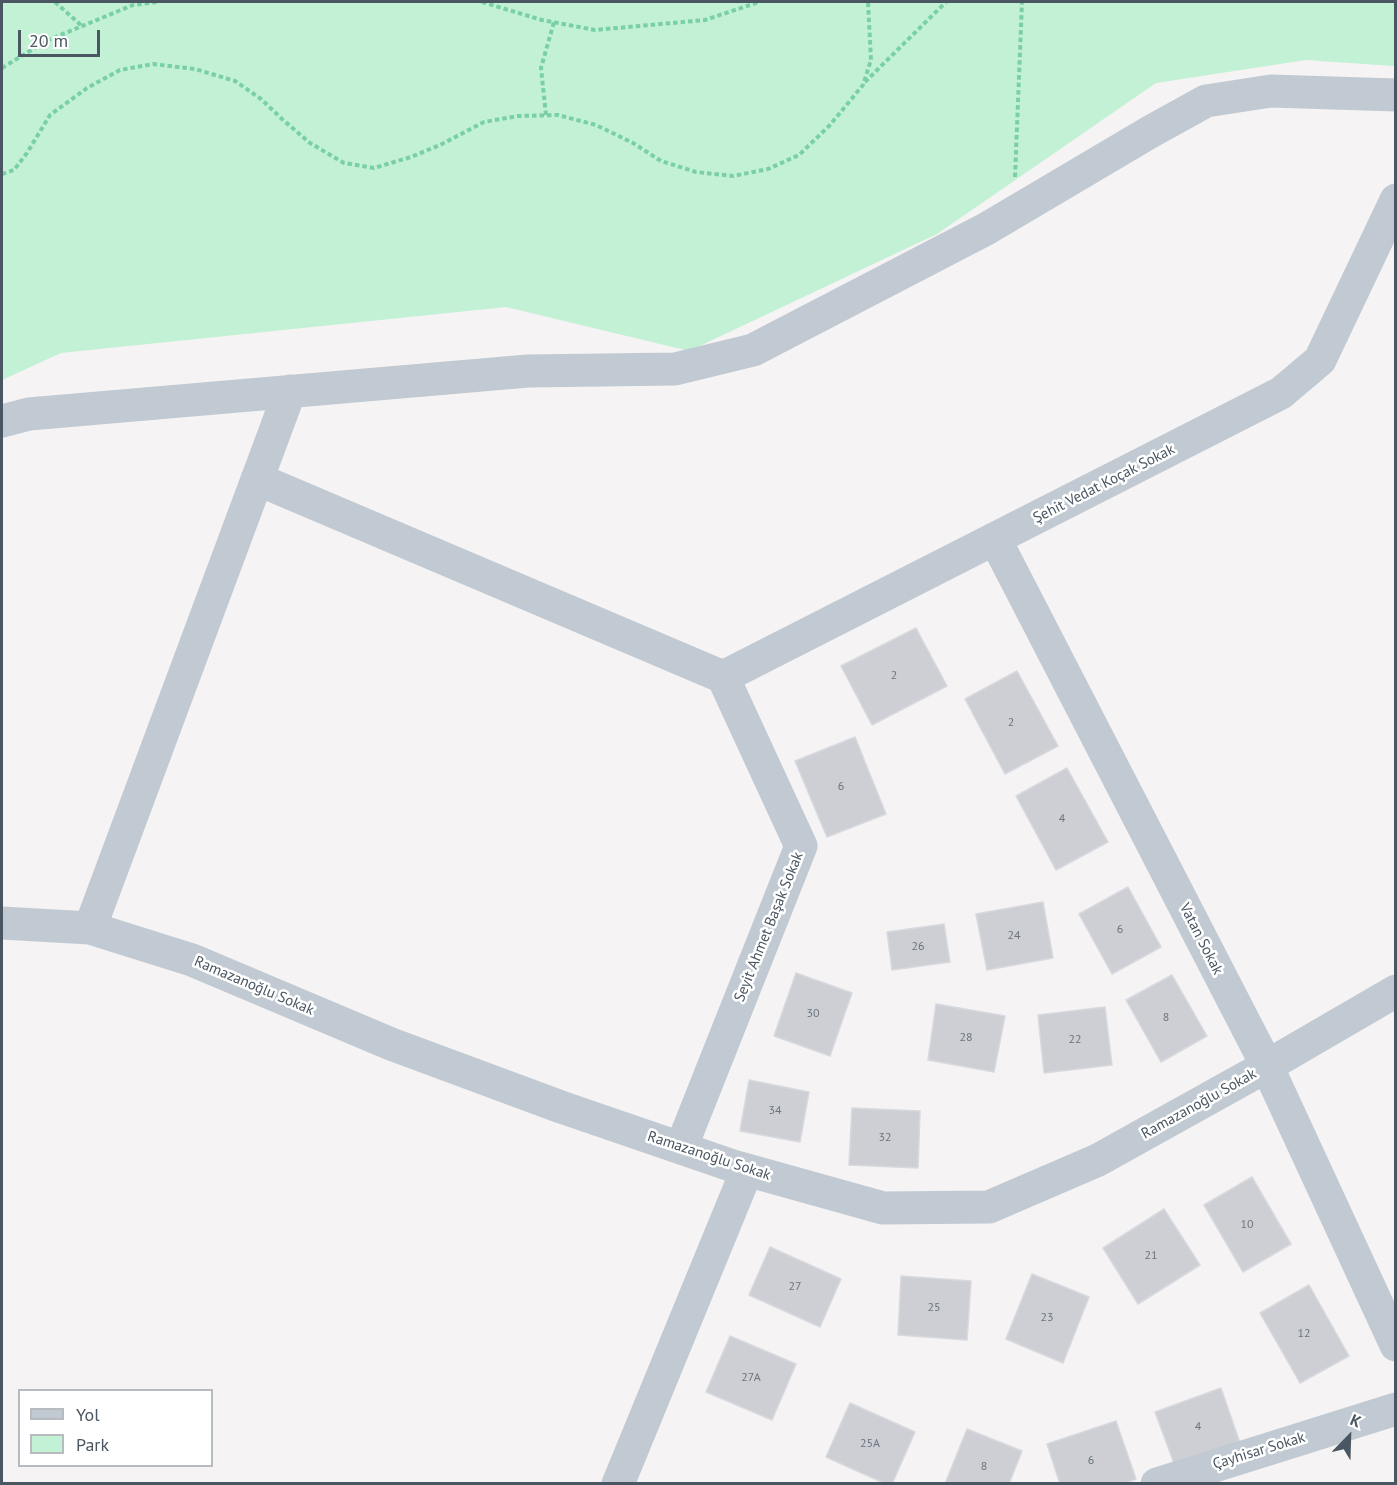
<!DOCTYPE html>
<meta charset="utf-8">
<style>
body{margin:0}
#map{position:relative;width:1397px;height:1485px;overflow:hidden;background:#f5f3f3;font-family:"PT Sans",sans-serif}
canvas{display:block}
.frame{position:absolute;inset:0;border:3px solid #4a5661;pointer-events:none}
.legend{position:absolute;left:18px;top:1389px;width:195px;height:78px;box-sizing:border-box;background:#fff;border:2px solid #b7bbc0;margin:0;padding:8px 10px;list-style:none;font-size:18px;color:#4a5661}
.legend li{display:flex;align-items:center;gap:12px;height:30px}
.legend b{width:30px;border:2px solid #b7bbc0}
.north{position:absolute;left:1319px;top:1407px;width:60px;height:60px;-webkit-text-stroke:4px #fff;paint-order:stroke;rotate:23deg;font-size:16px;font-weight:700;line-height:24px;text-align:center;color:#4a5661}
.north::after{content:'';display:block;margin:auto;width:21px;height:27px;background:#4a5661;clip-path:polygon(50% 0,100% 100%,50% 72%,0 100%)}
.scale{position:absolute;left:18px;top:30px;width:82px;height:27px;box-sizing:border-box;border:3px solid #4a5661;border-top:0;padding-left:8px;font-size:18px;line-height:21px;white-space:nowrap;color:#4a5661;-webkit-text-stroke:4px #fff;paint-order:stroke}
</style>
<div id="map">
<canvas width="1397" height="1485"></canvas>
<div class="frame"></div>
<ul class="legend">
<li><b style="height:8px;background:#c1cad2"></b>Yol</li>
<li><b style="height:16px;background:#c3f1d5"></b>Park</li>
</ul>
<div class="north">K</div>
<div class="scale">20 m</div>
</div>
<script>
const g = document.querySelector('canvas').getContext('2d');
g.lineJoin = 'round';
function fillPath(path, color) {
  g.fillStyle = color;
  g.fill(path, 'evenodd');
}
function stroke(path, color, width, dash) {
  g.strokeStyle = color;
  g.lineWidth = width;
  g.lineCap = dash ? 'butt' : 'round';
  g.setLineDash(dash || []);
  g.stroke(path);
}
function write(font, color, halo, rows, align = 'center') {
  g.font = font + ' "PT Sans",sans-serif';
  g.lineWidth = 5;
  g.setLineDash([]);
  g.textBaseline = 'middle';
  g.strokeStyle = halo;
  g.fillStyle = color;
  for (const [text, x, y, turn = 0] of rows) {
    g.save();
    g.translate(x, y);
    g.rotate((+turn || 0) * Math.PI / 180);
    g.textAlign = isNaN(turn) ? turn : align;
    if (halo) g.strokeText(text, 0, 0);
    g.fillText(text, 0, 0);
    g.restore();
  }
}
fillPath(new Path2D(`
 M2 2H1395L1396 64 1393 66 1306 60 1156 83 937 234 689 351 506 307 61 353 2 380Z`), '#c3f1d5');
const building = new Path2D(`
 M916 628 947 686 872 725 841 666Z
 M1017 671 1058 746 1005 774 965 699Z
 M855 737 886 814 827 837 795 761Z
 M1067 768 1108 842 1056 870 1016 796Z
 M1128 887 1161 947 1112 974 1079 914Z
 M1043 902 1053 958 987 970 976 914Z
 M944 924 950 962 892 970 887 932Z
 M796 973 852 993 830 1056 774 1036Z
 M1172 975 1207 1036 1161 1062 1126 1000Z
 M936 1004 1005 1016 994 1072 928 1060Z
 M1105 1007 1112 1065 1044 1073 1038 1015Z
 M749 1080 809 1092 800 1142 740 1131Z
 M852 1108 920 1111 918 1168 849 1165Z
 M1252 1177 1291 1244 1243 1272 1204 1205Z
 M1164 1209 1200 1265 1138 1304 1103 1248Z
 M770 1247 841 1279 820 1327 749 1295Z
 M1032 1274 1089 1297 1063 1363 1006 1339Z
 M901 1276 971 1281 967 1340 898 1335Z
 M1309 1285 1349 1356 1300 1383 1260 1313Z
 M730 1336 796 1364 772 1420 706 1392Z
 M1221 1388 1240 1443 1175 1466 1155 1412Z
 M850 1403 915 1432 892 1484H886L826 1457Z
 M1116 1421 1136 1479 1122 1484H1060L1047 1444Z
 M967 1429 1022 1451 1009 1484H945Z`);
fillPath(building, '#cdcfd5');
stroke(building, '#d7d9de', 1.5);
stroke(new Path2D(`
 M55 2 82 26
 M482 2 542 20 595 30 705 20 759 2
 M2 68 46 41 133 5 157 2
 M865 82 946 2
 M546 115 541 68 554 22
 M2 174 14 170 27 153 50 115 87 88 120 70 153 64 195 69 235 81 261 99 282 119 310 143 344 163 374 168 411 157 440 145 484 122 518 116 558 115 596 125 633 143 661 161 696 172 733 176 768 169 799 155 830 125 863 85 871 60 868 2
 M1015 177 1022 2`), '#7ad0a6', 4, [4.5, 3]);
stroke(new Path2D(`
 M2 421 29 414 528 371 675 369 753 350 986 229 1150 132 1206 101 1271 91 1396 95
 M257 479 723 677
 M995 539 1267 1066 1396 1345
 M723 677 1281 393 1320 360 1396 200
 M2 923 90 928 192 960 391 1044 561 1107 736 1167 883 1208 989 1207 1098 1160 1267 1066 1396 991
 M90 928 290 391
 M681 1148 801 846 723 677
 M618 1484 747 1170
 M1157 1484 1396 1409`), '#c1cad2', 33);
write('12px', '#6b747e', null, [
 ["2",894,676],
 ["2",1011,723],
 ["6",841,787],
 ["4",1062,819],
 ["6",1120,930],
 ["24",1014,936],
 ["26",918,947],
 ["30",813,1014],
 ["8",1166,1018],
 ["28",966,1038],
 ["22",1075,1040],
 ["34",775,1111],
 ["32",885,1138],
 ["10",1247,1225],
 ["21",1151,1256],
 ["27",795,1287],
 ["25",934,1308],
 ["23",1047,1318],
 ["12",1304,1334],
 ["27A",751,1378],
 ["4",1198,1427],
 ["25A",870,1444],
 ["6",1091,1461],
 ["8",984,1467]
]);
write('15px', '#4a5661', '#fff', [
 ["Şehit Vedat Koçak Sokak",1104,484,-27],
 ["Seyit Ahmet Başak Sokak",769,927,-68],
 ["Vatan Sokak",1201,939,63],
 ["Ramazanoğlu Sokak",254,986,23],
 ["Ramazanoğlu Sokak",1199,1104,-29],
 ["Ramazanoğlu Sokak",709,1156,18],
 ["Çayhisar Sokak",1259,1451,-17]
]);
</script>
